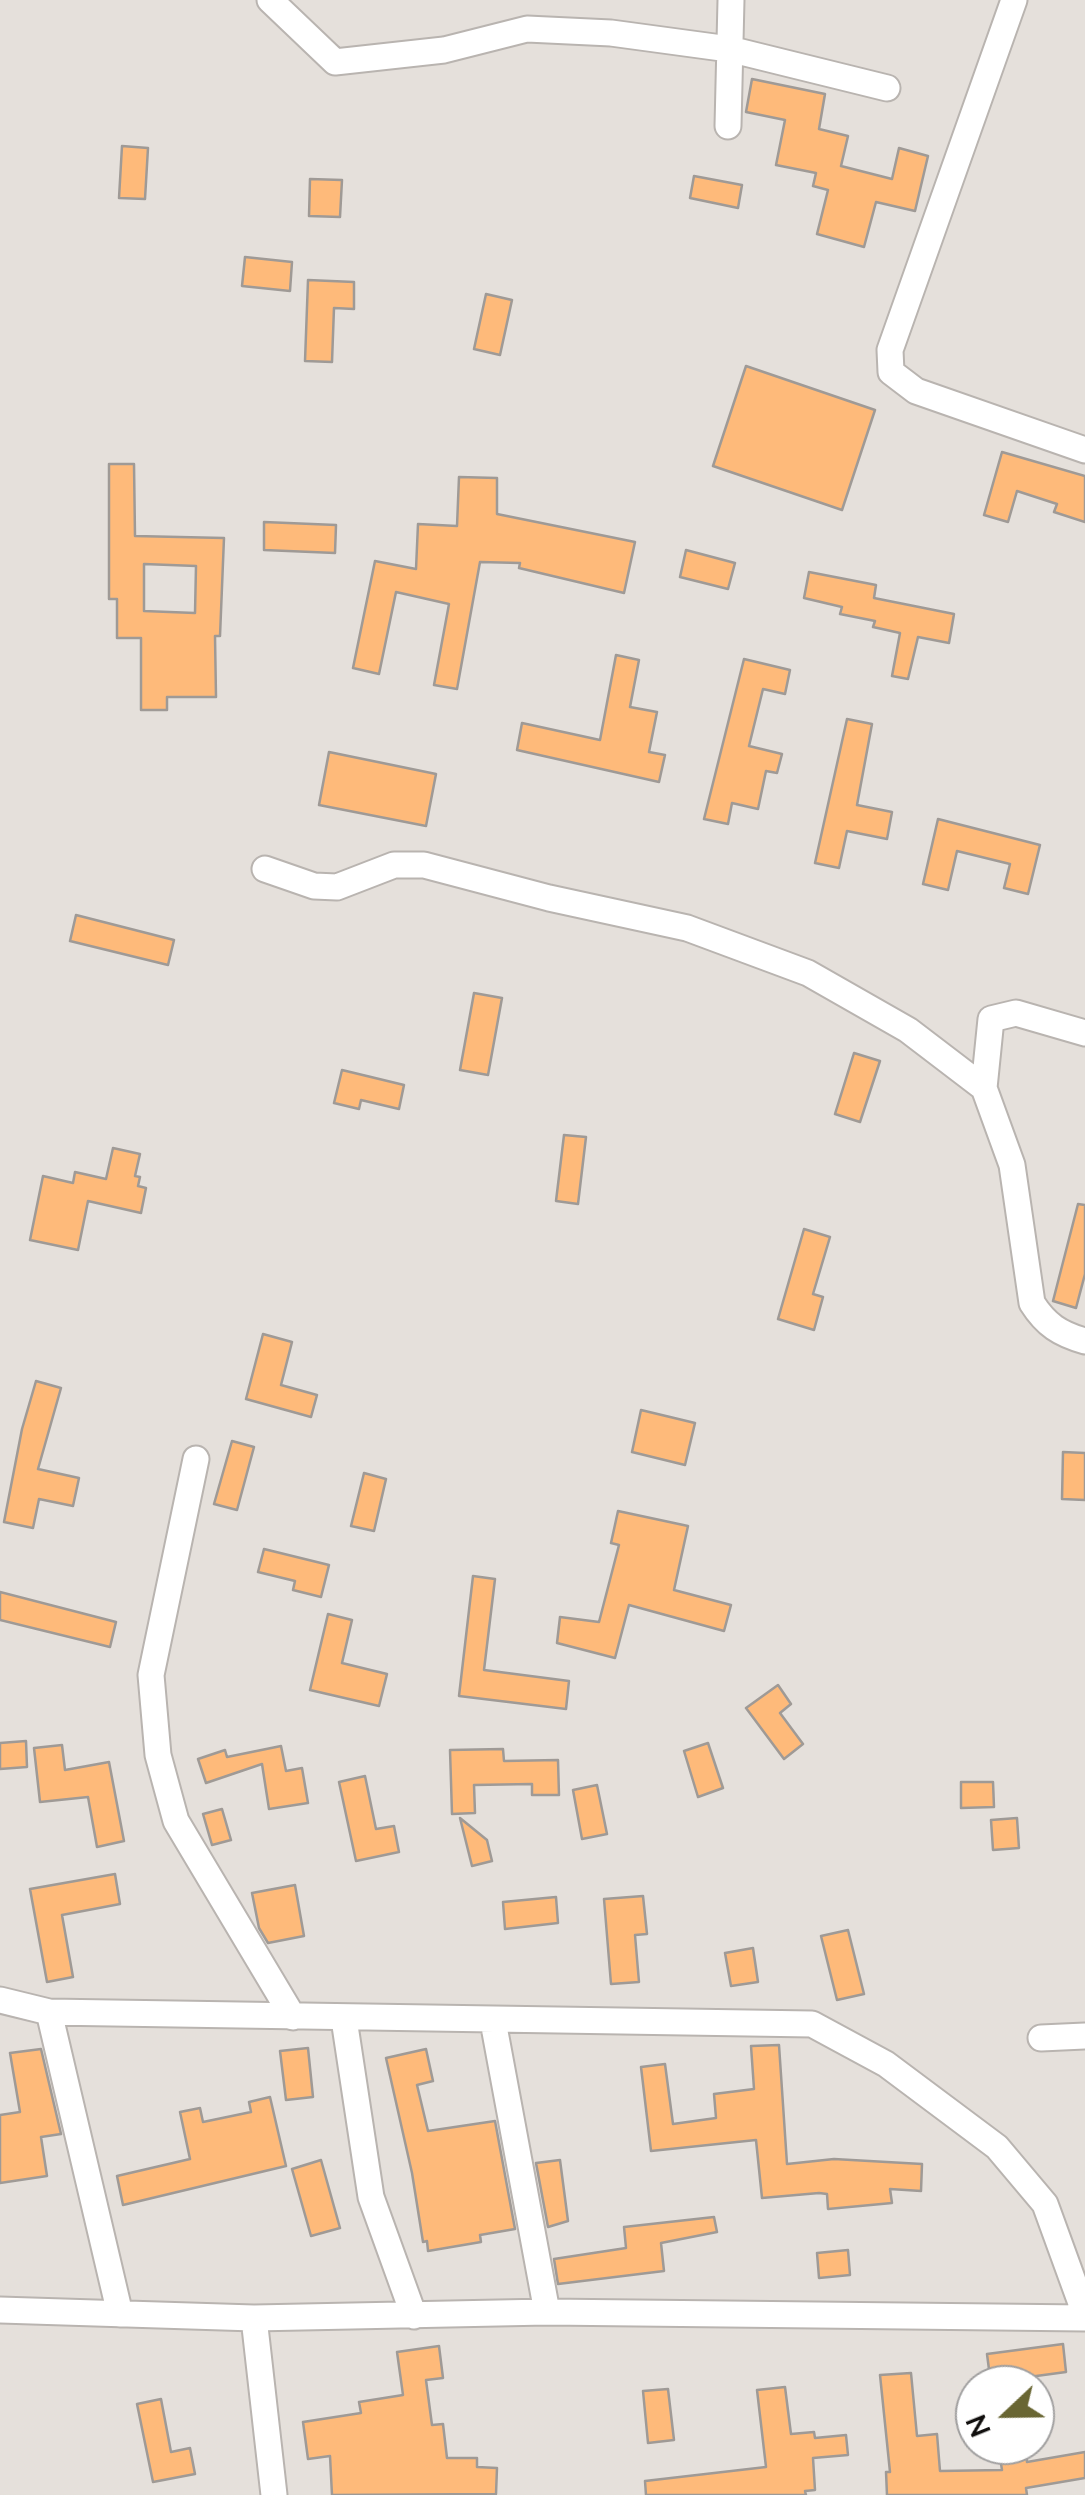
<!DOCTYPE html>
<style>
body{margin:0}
#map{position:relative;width:1085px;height:2495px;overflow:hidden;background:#e5e0db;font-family:"Nunito Sans",sans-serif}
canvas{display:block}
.north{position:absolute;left:955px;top:2365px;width:100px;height:100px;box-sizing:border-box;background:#fff;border:2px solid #a09f9f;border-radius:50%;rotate:248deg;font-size:28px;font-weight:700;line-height:40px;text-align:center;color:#110f0e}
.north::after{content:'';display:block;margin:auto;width:35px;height:45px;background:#696633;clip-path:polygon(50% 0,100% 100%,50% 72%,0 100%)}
</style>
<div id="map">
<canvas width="1085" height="2495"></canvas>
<div class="north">N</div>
</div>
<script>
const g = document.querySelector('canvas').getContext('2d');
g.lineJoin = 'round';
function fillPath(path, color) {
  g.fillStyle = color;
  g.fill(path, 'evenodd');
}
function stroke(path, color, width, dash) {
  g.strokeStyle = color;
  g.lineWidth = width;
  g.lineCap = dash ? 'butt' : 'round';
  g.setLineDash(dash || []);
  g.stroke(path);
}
const building = new Path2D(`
 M752 79 825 94 819 129 848 136 841 166 892 179 899 148 928 156 915 211 876 202 864 247 817 234 828 190 813 186 816 173 776 165 785 120 746 112Z
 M122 146 148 148 145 199 119 198Z
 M694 176 742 185 738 208 690 198Z
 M310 179 342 180 340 217 309 216Z
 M245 257 292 262 290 291 242 286Z
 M308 280 354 282V309L334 308 332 362 305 361Z
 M486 294 512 300 500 355 474 349Z
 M746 366 875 410 842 510 713 466Z
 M1002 452 1085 476V522L1054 512 1057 504 1017 491 1008 522 984 515Z
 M109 464H134L135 536 224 538 220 636H215L216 697H167V710H141V638H117V599H109ZM144 564 196 566 195 613 144 611Z
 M459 477 497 478V514L635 542 624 593 519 568 520 563 480 562 457 689 434 685 449 604 396 592 379 674 353 668 375 561 416 569 418 524 457 526Z
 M264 522 336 525 335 553 264 550Z
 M686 550 735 563 728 589 680 577Z
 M809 572 876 585 874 598 954 614 949 643 918 637 908 679 892 676 900 633 873 627 875 621 840 614 842 607 804 598Z
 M616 655 639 660 630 707 657 712 649 752 665 755 659 782 517 750 522 723 600 740Z
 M744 659 790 670 785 694 763 689 749 746 782 754 777 773 766 771 758 809 732 803 728 824 704 819Z
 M847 719 872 724 857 805 892 812 887 839 847 831 839 868 815 863Z
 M329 752 436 774 426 826 319 805Z
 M938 819 1040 845 1028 894 1004 888 1010 864 957 851 948 890 923 884Z
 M76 915 174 940 168 965 70 941Z
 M474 993 502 998 488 1075 460 1070Z
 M854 1053 880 1061 860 1122 835 1114Z
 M342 1070 404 1085 399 1109 361 1100 359 1109 334 1103Z
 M564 1135 586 1137 578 1204 556 1201Z
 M113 1148 140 1154 135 1176 140 1177 138 1186 146 1188 141 1213 88 1201 78 1250 30 1240 43 1176 73 1183 75 1172 106 1179Z
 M1078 1204 1085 1205V1274L1076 1308 1053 1301Z
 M804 1229 830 1237 813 1294 823 1297 814 1330 778 1319Z
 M263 1334 292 1342 281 1385 317 1395 311 1417 246 1399Z
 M36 1381 61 1388 38 1469 79 1478 73 1506 39 1499 33 1528 4 1522 22 1429Z
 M641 1410 695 1423 685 1465 632 1452Z
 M232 1441 254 1447 237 1510 214 1504Z
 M1063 1452 1085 1453V1500L1062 1499Z
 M364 1473 386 1479 374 1531 351 1526Z
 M618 1511 688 1526 674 1590 731 1605 724 1631 629 1605 615 1658 557 1643 560 1617 599 1622 619 1545 611 1543Z
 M264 1549 329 1565 321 1597 293 1590 295 1581 258 1572Z
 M473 1576 495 1579 484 1670 569 1681 566 1709 459 1696Z
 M0 1592 116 1622 110 1647 0 1620Z
 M328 1614 352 1620 342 1663 387 1674 379 1706 310 1690Z
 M778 1685 791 1704 780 1713 803 1744 784 1759 746 1708Z
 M26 1741 27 1767 0 1769V1743Z
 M708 1743 723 1788 698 1797 684 1751Z
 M62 1745 65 1770 109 1762 124 1841 97 1847 88 1797 40 1802 34 1748Z
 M281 1746 286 1771 302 1768 308 1803 269 1809 262 1764 206 1783 198 1759 225 1750 227 1757Z
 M503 1749 504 1761 558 1760 559 1795H532V1784L474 1785 475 1813 452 1814 450 1750Z
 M365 1776 376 1829 394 1826 399 1852 356 1861 339 1782Z
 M961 1782H993L994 1807 961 1808Z
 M597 1785 607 1834 582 1839 573 1790Z
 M222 1809 231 1840 212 1845 203 1814Z
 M460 1818 487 1840 492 1861 472 1866Z
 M1017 1818 1019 1848 993 1850 991 1820Z
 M115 1874 120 1904 62 1915 73 1977 47 1982 30 1889Z
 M295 1885 304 1936 268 1943 259 1928 252 1893Z
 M643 1896 647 1934 635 1935 639 1982 611 1984 604 1899Z
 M556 1897 558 1923 505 1929 503 1902Z
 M848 1930 864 1994 837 2000 821 1936Z
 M753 1948 758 1982 731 1986 725 1953Z
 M779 2045 787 2164 834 2159 922 2164 921 2191 890 2189 892 2203 828 2209 827 2194 819 2193 762 2198 756 2140 651 2151 641 2067 665 2064 673 2124 716 2118 714 2094 754 2089 751 2046Z
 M308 2048 313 2097 286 2100 280 2051Z
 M41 2049 61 2134 41 2137 47 2176 0 2183V2115L20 2112 10 2053Z
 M426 2049 433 2081 417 2085 428 2131 495 2121 515 2229 480 2235 481 2242 428 2251 427 2241 423 2242 412 2173 386 2058Z
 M270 2097 286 2166 123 2205 117 2176 190 2159 180 2112 200 2108 203 2122 251 2112 249 2102Z
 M321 2160 340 2228 311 2236 292 2169Z
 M560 2160 568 2221 548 2227 536 2163Z
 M714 2217 717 2232 661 2243 664 2271 558 2284 554 2259 626 2248 624 2227Z
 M848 2250 850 2275 819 2278 817 2253Z
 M1063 2344 1066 2372 1014 2379 1015 2385H991L987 2354Z
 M439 2346 443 2378 426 2380 432 2425 443 2424 447 2458H477V2467L497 2468 496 2494 332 2495 330 2456 308 2459 303 2422 361 2413 359 2402 403 2395 397 2352Z
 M911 2373 917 2436 937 2434 940 2471 1002 2470 998 2445H1025L1027 2462 1085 2452V2478L1026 2488 1027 2495H887L886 2472H890L880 2375Z
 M785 2387 791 2434 814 2432 815 2438 846 2435 848 2455 813 2458 815 2490 805 2491 806 2495H646L645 2481 766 2467 757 2390Z
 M668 2389 674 2440 648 2443 643 2391Z
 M161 2399 171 2452 190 2448 195 2474 153 2482 137 2404Z`);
fillPath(building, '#feba7a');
stroke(building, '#9f9a96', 2.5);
const minor = new Path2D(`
 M270 0 335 62 444 50 527 29 611 33 729 49 887 88
 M1014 0 890 350 891 372 916 391 1085 450
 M728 126 731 0
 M265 869 314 886 337 887 394 865H424L549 898 687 928 808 973 908 1030 984 1088
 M1085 1033 1016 1013 991 1019 984 1088 1012 1165 1032 1303C1046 1325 1060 1334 1085 1341
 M196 1459 151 1675 158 1755 176 1821 293 2017
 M0 2000 49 2012 812 2024 886 2064 997 2147 1045 2204 1085 2314
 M49 2012 120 2314
 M344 2019 371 2197 414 2316
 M493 2021 547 2312
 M1041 2038 1085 2036
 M0 2310 254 2318 547 2312 1085 2318
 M254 2318 274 2495`);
stroke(minor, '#b9b4b0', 29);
stroke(minor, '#fff', 25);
</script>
